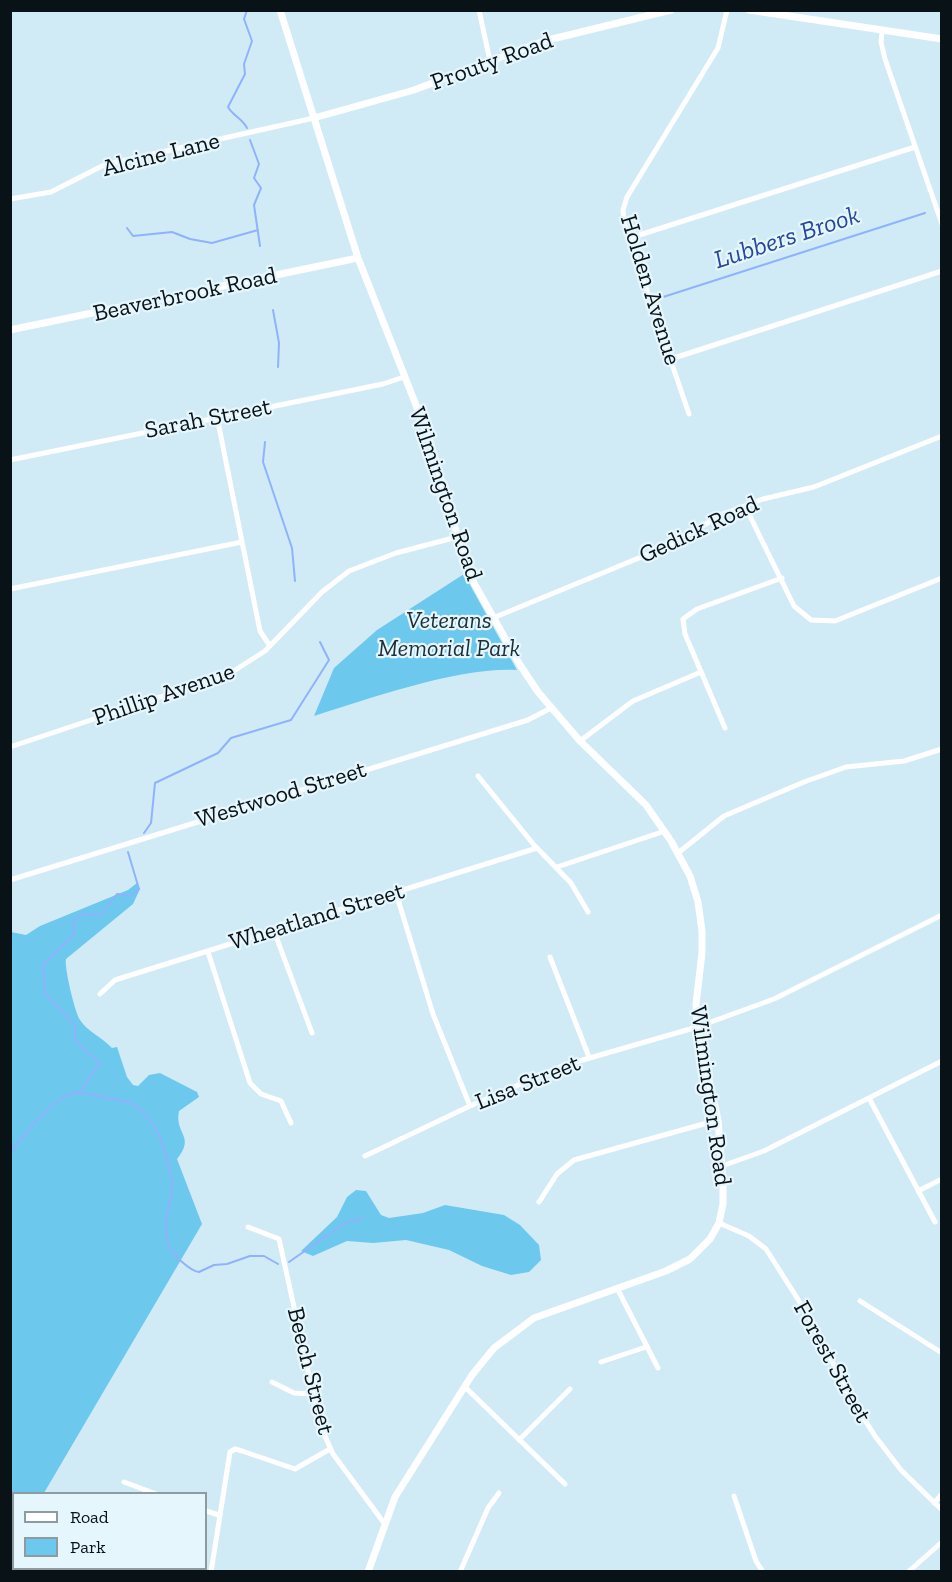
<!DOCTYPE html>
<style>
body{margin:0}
#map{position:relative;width:952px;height:1582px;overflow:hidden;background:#d1ebf6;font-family:"Zilla Slab",serif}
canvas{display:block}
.frame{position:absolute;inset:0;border:12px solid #091216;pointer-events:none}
.legend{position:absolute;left:12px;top:1492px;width:195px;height:78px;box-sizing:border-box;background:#e6f6fd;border:2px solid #8e9ba1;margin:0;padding:8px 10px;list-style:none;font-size:18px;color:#091216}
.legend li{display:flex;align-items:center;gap:12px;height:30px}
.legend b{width:30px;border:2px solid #8e9ba1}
</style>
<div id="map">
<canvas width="952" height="1582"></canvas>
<div class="frame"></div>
<ul class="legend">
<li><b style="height:8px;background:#fff"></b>Road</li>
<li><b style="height:16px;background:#6cc9ed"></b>Park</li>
</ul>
</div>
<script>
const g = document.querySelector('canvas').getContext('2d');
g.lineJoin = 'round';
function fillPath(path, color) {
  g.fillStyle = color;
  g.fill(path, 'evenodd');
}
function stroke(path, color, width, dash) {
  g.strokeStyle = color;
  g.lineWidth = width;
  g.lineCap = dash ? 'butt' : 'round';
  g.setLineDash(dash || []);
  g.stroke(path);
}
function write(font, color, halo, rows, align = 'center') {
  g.font = font + ' "Zilla Slab",serif';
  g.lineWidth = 4.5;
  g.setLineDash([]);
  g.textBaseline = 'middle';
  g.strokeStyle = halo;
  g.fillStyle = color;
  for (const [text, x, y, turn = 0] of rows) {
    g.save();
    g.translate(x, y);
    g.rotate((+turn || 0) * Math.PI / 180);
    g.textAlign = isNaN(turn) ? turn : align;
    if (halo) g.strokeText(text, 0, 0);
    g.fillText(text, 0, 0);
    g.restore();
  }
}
fillPath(new Path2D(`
 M464 574 517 670C458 667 372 698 314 716L334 668 377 630Z
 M137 883 140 889 133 904 66 959C64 967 75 1013 80 1020 88 1032 102 1037 112 1048L117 1047 127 1077 133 1085 138 1086 149 1075 160 1073 197 1092 199 1097 179 1111C174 1134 196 1136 177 1159L202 1224 44 1493 14 1494V1568L44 1569 45 1571H11V932L26 935 40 926 128 890Z
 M356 1190 366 1191 381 1215 389 1218 423 1213 445 1205 504 1215 520 1225 539 1245 541 1260 529 1272 511 1275 482 1266 449 1250 406 1240 373 1243 347 1241 313 1256 301 1251 337 1217 347 1197Z`), '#6cc9ed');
stroke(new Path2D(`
 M247 10 244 19 252 41 244 64 245 74 228 107C233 116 242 118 247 128
 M250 140 259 164 254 178 261 188 254 205 260 246
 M127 228 133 236 172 232 190 239 212 243 258 230
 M660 298 925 213
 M273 310 279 343 278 367
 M265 442 263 462 292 548 295 581
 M144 833 151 823 155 783 218 753 231 738 291 720 329 660 320 642
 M79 1092 100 1063 75 1041V1025L45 993 43 965 74 934V920L82 914 101 915 117 894 131 896 139 889 128 852
 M10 1152C27 1133 42 1111 64 1097 78 1089 89 1094 103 1097 113 1100 126 1100 134 1105 161 1122 165 1153 172 1179 176 1194 159 1222 169 1246 173 1255 190 1271 199 1272L214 1265 227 1264 250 1256H264L278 1264
 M289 1262 345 1223 363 1218`), '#8fb2fe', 2);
stroke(new Path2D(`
 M479 10 490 61
 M882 31 881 42 885 59 942 224
 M10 199 51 192 102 166 117 162 314 118
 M630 238 915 147
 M671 359 942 271
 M689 414 624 223 623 210 627 197 718 48 727 10
 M217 417 260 631 270 646
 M10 460 383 384 404 377
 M745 506 794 606 811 620 835 621 942 578
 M10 589 242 542
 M493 618 668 546 723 514 763 499 814 487 942 436
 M725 728 685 634 683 619 697 609 782 578
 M580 741 633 701 701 672
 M10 747 229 674 265 651 322 592 349 571 396 553 457 537
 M478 776 534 845 571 883 588 912
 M678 853 724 816 804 782 846 767 904 761 942 749
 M557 867 665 831
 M10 880 528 720 551 708
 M396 893 433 1014 470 1106
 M274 931 312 1033
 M208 952 250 1083 261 1094 281 1101 291 1123
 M550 957 589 1057
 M100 994 115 980 537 848
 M869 1098 935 1222
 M365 1156 470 1106 562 1066 697 1027 774 999 942 915
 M722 1166 764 1151 942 1061
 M918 1191 942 1179
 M539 1202 557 1174 574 1160 718 1120
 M719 1223 749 1236 766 1249 813 1323 850 1397 875 1436 901 1470 942 1510
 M248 1227 279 1239 320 1425 333 1454 384 1523
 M617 1288 658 1368
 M860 1301 942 1353
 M601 1362 646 1347
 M272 1382 294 1393 313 1394
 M465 1387 565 1484
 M519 1440 570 1389
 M124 1482 156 1494
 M734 1496 756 1561 763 1572
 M934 1503 942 1494
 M206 1511 219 1515
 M148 1570 166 1572
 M211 1572 230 1452 235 1449 242 1451 295 1469 330 1449
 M460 1572 488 1508 499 1493
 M908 1572 942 1542`), '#fff', 5);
stroke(new Path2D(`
 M280 10 358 258 429 438 463 555 474 583 520 665 538 692 580 741 646 805 671 841 690 876 698 902 702 931V953L696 1004 697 1027 718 1120 723 1181V1204L719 1223 710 1239 690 1259 666 1271 534 1318 494 1348 472 1375 395 1497 368 1572
 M749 10 942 39
 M314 118 414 90 544 41 671 10
 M10 330 358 258`), '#fff', 7);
write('24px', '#091216', '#e6f6fd', [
 ["Prouty Road",492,62,-20],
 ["Alcine Lane",161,155,-14],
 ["Holden Avenue",650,290,73],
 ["Beaverbrook Road",185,295,-12],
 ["Sarah Street",208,419,-11],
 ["Wilmington Road",445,494,71],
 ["Gedick Road",699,530,-25],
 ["Phillip Avenue",164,695,-19],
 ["Westwood Street",281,795,-17],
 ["Wheatland Street",317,917,-17],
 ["Lisa Street",528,1083,-22],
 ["Wilmington Road",710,1096,82],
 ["Forest Street",832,1362,61],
 ["Beech Street",310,1371,76]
]);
write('italic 24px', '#1b2f37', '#e6f6fd', [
 ["Veterans",449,621],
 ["Memorial Park",449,649]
]);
write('italic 26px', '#26489e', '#e6f6fd', [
 ["Lubbers Brook",787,238,-18]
]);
</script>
